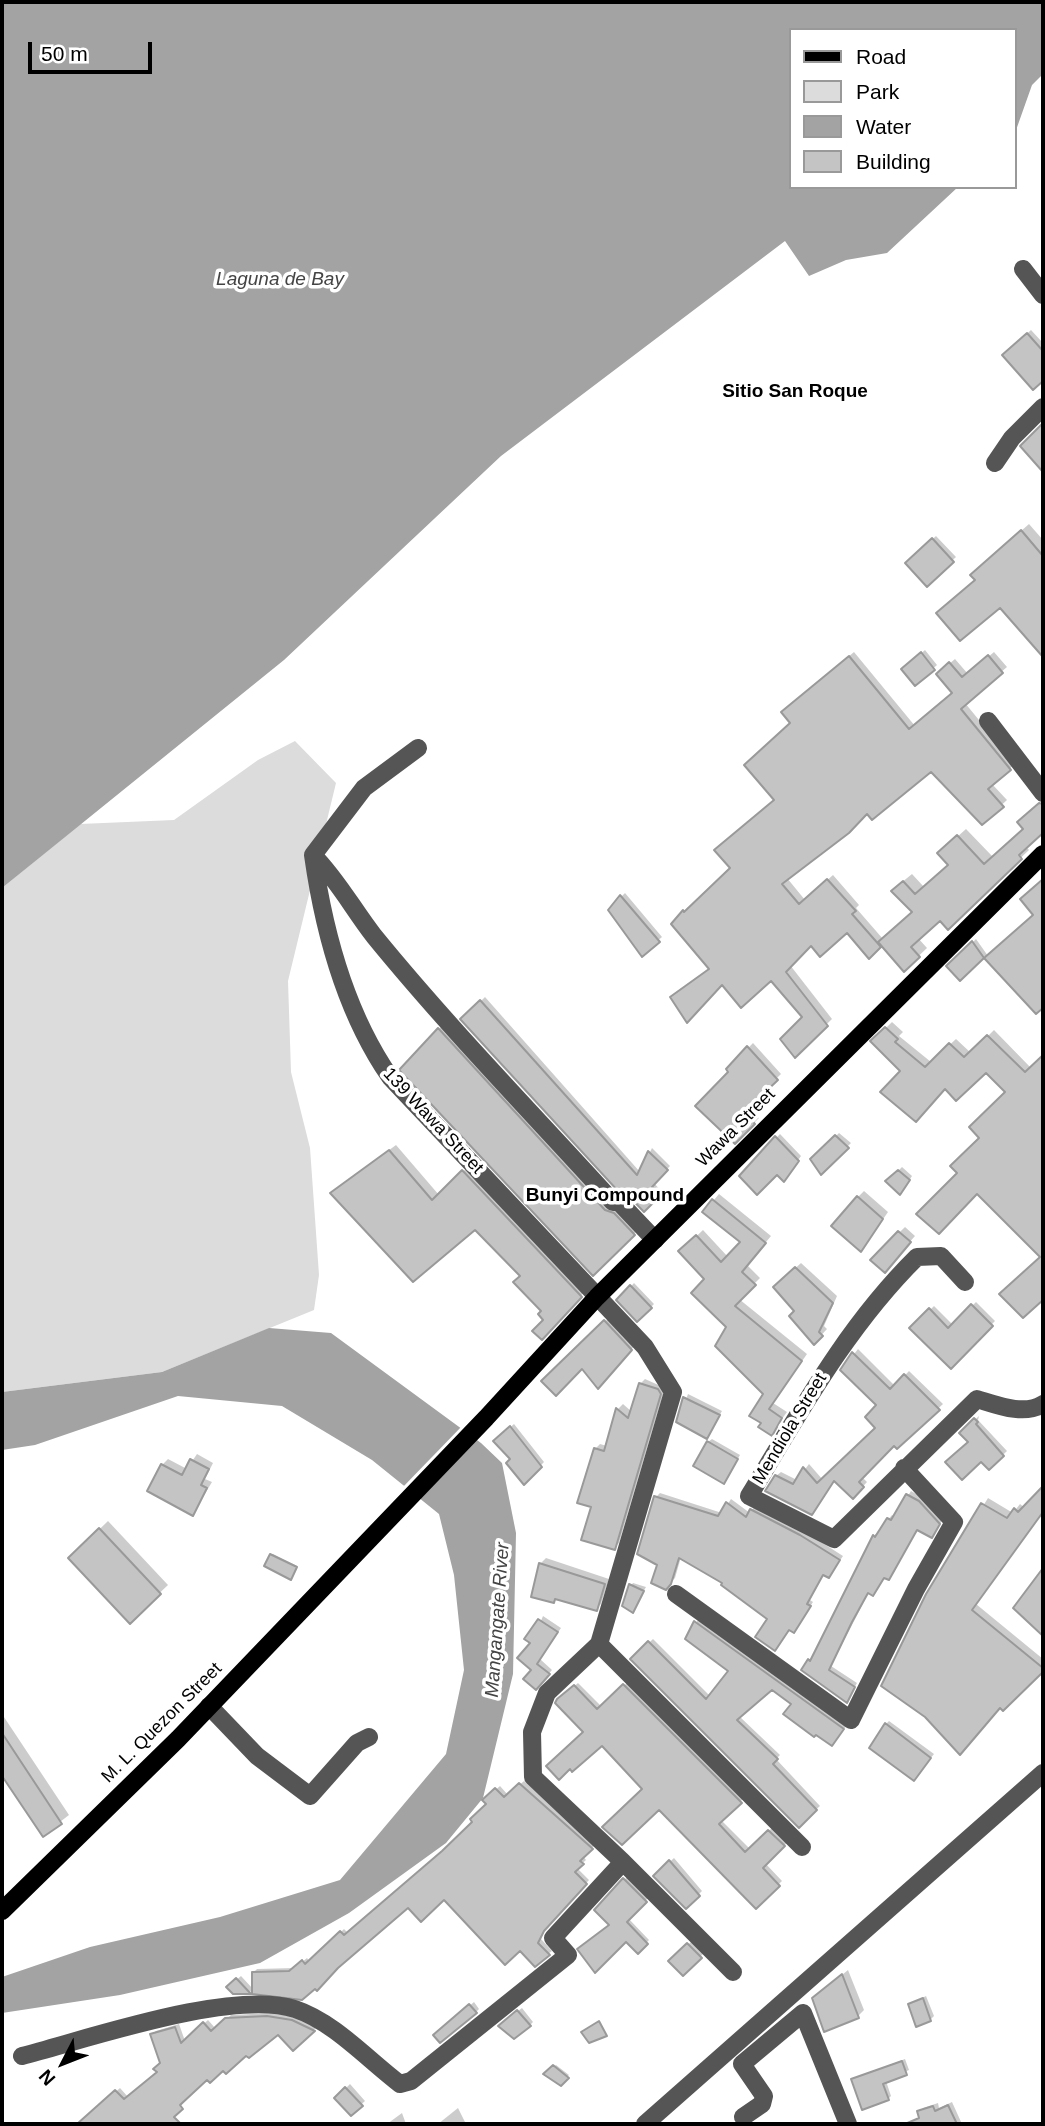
<!DOCTYPE html>
<style>
body{margin:0}
#map{position:relative;width:1045px;height:2126px;overflow:hidden;background:#fff;font-family:Arial,sans-serif}
canvas{display:block}
.frame{position:absolute;inset:0;border:4px solid #000;pointer-events:none}
.legend{position:absolute;left:789px;top:28px;width:228px;height:161px;box-sizing:border-box;background:#fff;border:2px solid #999;margin:0;padding:9px 12px;list-style:none;font-size:21px;color:#000}
.legend li{display:flex;align-items:center;gap:14px;height:35px}
.legend b{width:35px;border:2px solid #999}
.north{position:absolute;left:28px;top:2028px;width:70px;height:70px;-webkit-text-stroke:5px #fff;paint-order:stroke;rotate:228deg;font-size:19px;font-weight:700;line-height:28px;text-align:center;color:#000}
.north::after{content:'';display:block;margin:auto;width:24px;height:32px;background:#000;clip-path:polygon(50% 0,100% 100%,50% 72%,0 100%)}
.scale{position:absolute;left:28px;top:42px;width:124px;height:32px;box-sizing:border-box;border:4px solid #000;border-top:0;padding-left:9px;font-size:21px;line-height:24px;white-space:nowrap;color:#000;-webkit-text-stroke:5px #fff;paint-order:stroke}
</style>
<div id="map">
<canvas width="1045" height="2126"></canvas>
<div class="frame"></div>
<ul class="legend">
<li><b style="height:9px;background:#000"></b>Road</li>
<li><b style="height:19px;background:#dcdcdc"></b>Park</li>
<li><b style="height:19px;background:#a3a3a3"></b>Water</li>
<li><b style="height:19px;background:#c4c4c4"></b>Building</li>
</ul>
<div class="north">N</div>
<div class="scale">50 m</div>
</div>
<script>
const g = document.querySelector('canvas').getContext('2d');
g.lineJoin = 'round';
function fillPath(path, color) {
  g.fillStyle = color;
  g.fill(path, 'evenodd');
}
function stroke(path, color, width, dash) {
  g.strokeStyle = color;
  g.lineWidth = width;
  g.lineCap = dash ? 'butt' : 'round';
  g.setLineDash(dash || []);
  g.stroke(path);
}
function write(font, color, halo, rows, align = 'center') {
  g.font = font + ' Arial,sans-serif';
  g.lineWidth = 7;
  g.setLineDash([]);
  g.textBaseline = 'middle';
  g.strokeStyle = halo;
  g.fillStyle = color;
  for (const [text, x, y, turn = 0] of rows) {
    g.save();
    g.translate(x, y);
    g.rotate((+turn || 0) * Math.PI / 180);
    g.textAlign = isNaN(turn) ? turn : align;
    if (halo) g.strokeText(text, 0, 0);
    g.fillText(text, 0, 0);
    g.restore();
  }
}
fillPath(new Path2D(`
 M295 741 336 783 288 981 291 1072 310 1148 319 1275 314 1310 162 1372 2 1392V888L80 824 174 820 258 760Z`), '#dcdcdc');
fillPath(new Path2D(`
 M2 2H1043V74L1032 85 1015 133V30H791V187H958L887 253 846 260 809 276 785 241 501 456 284 660 2 888Z
 M269 1328 331 1333 481 1443 502 1463 516 1533 513 1674 483 1798 446 1843 349 1913 260 1963 120 1995 2 2013V1977L90 1947 220 1917 340 1880 446 1754 464 1670 454 1575 439 1514 372 1460 282 1406 178 1396 35 1445 2 1450V1392L162 1372Z`), '#a3a3a3');
fillPath(new Path2D(`
 M463 1425 479 1437 418 1501 402 1488Z`), '#fff');
fillPath(new Path2D(`
 M1031 330 1043 343V378L1033 387 1004 355Z
 M1029 524 1043 540V655L977 580 980 567Z
 M936 536 956 557 927 584 907 563Z
 M925 650 937 665 916 684 903 669Z
 M854 652 915 726 954 693 943 669 955 659 968 674 994 652 1007 667 965 703 1015 764 992 784 1007 800 982 823 931 769 868 811 787 878 805 900 833 875 859 905 856 908 883 939 914 911 901 883 912 874 924 887 950 865 947 846 966 829 993 857 1025 828 1027 815 1043 801V830L1025 846 1029 850 948 927 940 918 918 938 927 948 905 969 882 944 869 956 847 931 811 943 790 965 832 1019 795 1055 805 1017 771 979 722 983 677 993 710 968 674 924 688 907 690 908 732 868 776 799 792 723 788 707Z
 M1043 880V1006L1036 1012 984 956 960 978 949 966 976 939 988 956 1035 915 1028 893Z
 M625 893 662 937 642 954 621 897Z
 M485 997 640 1172 652 1148 670 1166 654 1183 662 1192 644 1209 463 1019Z
 M892 1022 903 1032 899 1036 931 1062 956 1039 971 1053 994 1030 1031 1068 1043 1058V1298L1023 1316 1042 1257 959 1173 1007 1092 986 1070 945 1087 902 1071 873 1041Z
 M442 1026 637 1231 593 1273 400 1068Z
 M753 1043 781 1074 747 1107 759 1118 735 1142 728 1069Z
 M839 1133 851 1143 822 1172 813 1159Z
 M780 1134 801 1156 787 1176 777 1172 741 1176Z
 M396 1145 439 1195 469 1166 586 1290 542 1338 546 1320 544 1311 522 1276 475 1227 339 1187Z
 M902 1167 912 1176 903 1190 888 1181Z
 M864 1191 888 1212 866 1244 858 1197Z
 M719 1194 771 1236 747 1265 760 1278 739 1299 807 1354 773 1403 787 1412 771 1434 763 1422 765 1394 728 1327 706 1279 681 1251 703 1230 728 1257 742 1242 704 1212Z
 M905 1227 915 1236 890 1264 872 1259Z
 M801 1263 837 1296 824 1326 827 1329 814 1343 796 1311 775 1287Z
 M634 1283 654 1304 638 1320 619 1300Z
 M976 1302 995 1321 951 1366 912 1328 934 1306 953 1325Z
 M610 1317 636 1344 603 1382 583 1367 544 1381Z
 M858 1349 895 1386 909 1371 943 1404 897 1447 894 1443 862 1477 867 1482 853 1497 835 1479 812 1513 776 1476 781 1472 797 1480 809 1464 823 1480 878 1428 879 1405 842 1370Z
 M645 1379 665 1388 619 1543 614 1548 593 1506 595 1449 600 1444 607 1446 618 1409 623 1404 632 1412 640 1384Z
 M688 1394 722 1411 707 1437 678 1421Z
 M979 1416 978 1420 1007 1451 989 1468 961 1433Z
 M514 1424 544 1462 524 1483 512 1459 495 1441Z
 M712 1439 740 1455 727 1478 708 1442Z
 M197 1454 213 1463 205 1479 212 1482 193 1514 162 1465 168 1459 187 1469Z
 M1043 1489V1518L1040 1516 976 1604 1043 1659V1669L1003 1709 928 1595 988 1498 1013 1513 1020 1504 1025 1508Z
 M911 1491 923 1498 943 1519 935 1532 917 1528 890 1571 869 1592 831 1666 857 1683 847 1701 803 1669 813 1657 874 1536 892 1515 895 1517Z
 M660 1493 722 1513 731 1499 750 1513 755 1506 804 1531 843 1556 832 1572 824 1574 810 1600 813 1602 797 1626 769 1618 725 1582 681 1557 675 1578 665 1588 659 1564 656 1497Z
 M108 1521 168 1585 130 1621 70 1558Z
 M273 1554 297 1566 292 1576 272 1555Z
 M546 1558 609 1579 601 1604 596 1609 556 1598 553 1601 533 1596 541 1563Z
 M633 1583 646 1587 632 1611 630 1587Z
 M543 1616 561 1628 540 1659 552 1670 536 1688 532 1642Z
 M699 1618 847 1725 835 1740 772 1688 739 1716 780 1755 776 1759 820 1806 799 1825 632 1659 653 1639 710 1696 730 1671 688 1638Z
 M628 1682 744 1798 721 1820 750 1849 773 1827 788 1842 765 1863 782 1881 756 1906 602 1743 585 1732 563 1696 578 1683 602 1707Z
 M2 1714 69 1815 43 1835 2 1773Z
 M889 1721 934 1754 917 1775 886 1724Z
 M524 1781 595 1845 583 1856 586 1860 577 1868 589 1880 547 1925 541 1939 552 1951 548 1954 520 1948 444 1898 408 1905 339 1965 317 1989 253 1973 257 1969 295 1968 307 1958 310 1962 344 1929 348 1933 448 1847 475 1822 488 1804 484 1800 500 1786 508 1795Z
 M674 1858 702 1891 686 1907 655 1876Z
 M627 1877 648 1898 628 1918 649 1940 638 1951 597 1910Z
 M692 1941 704 1953 683 1974 671 1961Z
 M848 1970 864 2010 858 2016 825 2030 820 1993Z
 M241 1976 253 1989 250 1992 233 1993 228 1987Z
 M926 1996 934 2016 930 2020 910 2004Z
 M474 2002 479 2009 476 2012 435 2035Z
 M522 2008 533 2022 530 2025 504 2022Z
 M272 2013 296 2017 317 2027 293 2049 279 2033 208 2078 163 2124H79L120 2088 128 2097 159 2072 162 2063 152 2034 156 2031 179 2024 185 2041 208 2020 216 2029 231 2015Z
 M905 2059 909 2070 886 2081 891 2096 888 2099 853 2079Z
 M556 2065 569 2075 560 2084 546 2074Z
 M350 2084 365 2101 351 2114 336 2098Z
 M952 2102 962 2124H923L919 2112 923 2108 938 2103 939 2108Z
 M458 2108 465 2122 463 2124H438Z
 M402 2113 406 2124H387Z`), '#0003');
const building = new Path2D(`
 M1027 333 1043 351V381L1033 390 1002 355Z
 M1043 423V472L1020 446Z
 M1021 530 1043 556V657L1000 608 960 641 936 613 975 580 970 575Z
 M932 538 954 562 927 587 905 563Z
 M921 652 935 670 915 686 901 669Z
 M988 655 1003 673 961 709 1011 770 988 789 1004 807 982 825 931 772 872 820 867 814 849 833 782 884 799 904 827 879 856 911 852 914 881 947 869 959 847 933 820 957 811 946 786 972 828 1026 795 1058 780 1039 802 1017 771 981 741 1008 722 985 687 1023 670 997 709 969 671 924 683 910 684 912 730 868 714 850 774 800 744 765 790 723 781 712 849 656 909 729 952 693 936 674 949 662 962 677Z
 M1039 803 1043 804V833L1019 855 1022 859 948 930 940 921 911 947 920 957 904 972 878 942 912 912 891 891 903 881 915 894 948 865 937 853 957 835 984 864 1023 829 1017 822Z
 M1043 879V1008L1036 1014 984 958 1033 915 1020 899Z
 M620 895 660 942 642 957 608 910Z
 M972 941 984 958 960 981 946 966Z
 M480 1000 637 1175 648 1151 668 1170 652 1187 660 1196 644 1212 627 1194 618 1191 460 1019Z
 M885 1027 898 1039 895 1042 925 1067 949 1043 964 1057 987 1035 1025 1072 1043 1055V1300L1023 1318 999 1294 1040 1257 977 1194 939 1234 916 1214 957 1173 950 1166 979 1138 969 1127 1005 1092 986 1073 956 1101 945 1089 916 1122 880 1092 900 1071 870 1041Z
 M438 1028 605 1210 614 1213 635 1235 593 1276 399 1070Z
 M747 1046 778 1080 744 1112 755 1124 735 1144 695 1106 728 1072 726 1069Z
 M835 1135 849 1148 821 1175 810 1159Z
 M775 1136 799 1161 784 1182 777 1175 757 1195 739 1176Z
 M389 1150 432 1200 462 1170 582 1297 542 1340 532 1331 543 1320 538 1314 541 1311 513 1282 520 1276 475 1230 413 1282 330 1193Z
 M898 1170 910 1180 900 1195 885 1181Z
 M857 1196 883 1219 861 1252 831 1226Z
 M712 1199 766 1243 742 1272 756 1285 735 1306 802 1361 769 1409 782 1418 772 1436 758 1427 761 1423 749 1416 763 1394 715 1346 726 1327 691 1293 704 1279 678 1251 696 1235 721 1262 740 1242 702 1212Z
 M898 1231 911 1242 885 1273 870 1260Z
 M795 1267 833 1303 819 1332 823 1336 814 1345 789 1316 794 1311 773 1287Z
 M630 1285 652 1308 637 1322 616 1300Z
 M971 1304 993 1326 951 1369 909 1328 929 1308 948 1328Z
 M604 1320 632 1350 598 1389 582 1369 556 1396 541 1381Z
 M852 1352 890 1389 904 1374 940 1410 897 1449 894 1446 859 1482 864 1487 853 1499 834 1481 812 1515 765 1491 775 1475 793 1484 803 1467 817 1483 875 1428 865 1417 876 1405 840 1370Z
 M639 1383 658 1389 661 1394 615 1550 581 1540 591 1507 577 1503 594 1448 604 1451 616 1408 628 1418Z
 M683 1397 720 1415 707 1439 676 1422Z
 M974 1418 978 1422 976 1424 1004 1456 989 1470 981 1462 962 1480 945 1462 968 1442 959 1433Z
 M510 1426 542 1467 524 1485 506 1463 510 1459 493 1441Z
 M707 1441 738 1459 724 1484 693 1466Z
 M190 1459 209 1469 201 1485 207 1488 193 1516 147 1491 161 1464 182 1475Z
 M1043 1486V1512L972 1610 1043 1668V1672L1003 1711 1000 1708 960 1755 925 1717 881 1686 926 1594 981 1503 1007 1518 1014 1508 1018 1512Z
 M906 1494 919 1501 940 1524 932 1538 917 1530 889 1580 884 1578 873 1596 868 1593 852 1622 829 1670 855 1687 847 1703 801 1670 808 1659 810 1661 873 1535 875 1537 887 1518 891 1520Z
 M654 1496 718 1516 726 1502 746 1517 750 1509 800 1535 840 1560 829 1578 823 1575 807 1604 811 1606 794 1633 789 1630 775 1651 755 1637 767 1619 721 1585 722 1583 679 1558 671 1584 666 1590 651 1583 657 1565 637 1554Z
 M99 1528 161 1594 130 1624 68 1558Z
 M270 1554 297 1567 291 1580 264 1566Z
 M539 1563 605 1584 597 1611 555 1599 554 1603 531 1597Z
 M1043 1568V1636L1013 1608Z
 M629 1584 644 1591 633 1613 622 1606Z
 M538 1619 558 1632 537 1664 550 1674 536 1690 523 1679 531 1670 517 1658 530 1643 524 1639Z
 M694 1621 844 1729 832 1746 816 1735 814 1737 783 1714 791 1704 772 1690 737 1720 778 1759 773 1764 817 1810 799 1828 630 1659 648 1641 706 1699 728 1671 685 1639Z
 M623 1684 742 1803 719 1824 745 1852 768 1830 785 1846 763 1868 780 1886 756 1909 659 1810 622 1845 602 1827 642 1789 602 1746 572 1772 570 1769 559 1780 546 1766 583 1732 555 1703 557 1699 574 1685 597 1709Z
 M885 1723 931 1758 914 1781 869 1748Z
 M2 1733 62 1824 43 1837 2 1776Z
 M519 1783 593 1849 580 1861 584 1864 575 1872 587 1884 544 1931 538 1943 550 1955 535 1967 520 1951 505 1965 444 1900 421 1922 408 1908 338 1968 317 1991 315 1989 302 2000 252 1994V1972L289 1971 302 1960 305 1964 340 1931 344 1935 442 1851 472 1822 470 1819 486 1804 482 1800 495 1788 504 1797Z
 M669 1860 700 1896 686 1909 653 1876Z
 M623 1878 647 1902 627 1922 648 1944 638 1954 626 1942 595 1973 577 1949 609 1925 594 1910Z
 M687 1943 702 1958 683 1976 668 1961Z
 M842 1974 859 2018 824 2032 812 1998Z
 M236 1978 251 1994H233L226 1987Z
 M923 1998 931 2021 916 2027 908 2004Z
 M469 2004 477 2013 440 2043 433 2035Z
 M517 2010 531 2026 514 2039 498 2026Z
 M267 2016 292 2020 315 2031 293 2051 278 2035 249 2058 246 2056 226 2074 223 2071 210 2083 207 2080 180 2105 183 2109 174 2117 181 2124H77L115 2090 124 2099 157 2072 153 2069 160 2063 150 2034 175 2027 181 2043 203 2022 211 2031 225 2018Z
 M599 2021 607 2036 589 2043 581 2032Z
 M902 2061 907 2075 883 2084 889 2100 862 2110 851 2079Z
 M553 2065 569 2078 561 2086 543 2074Z
 M345 2087 363 2106 351 2116 334 2098Z
 M948 2105 957 2124H905L919 2118 917 2111 933 2106 935 2111Z`);
fillPath(building, '#c4c4c4');
stroke(building, '#999', 2);
stroke(new Path2D(`
 M1023 269 1043 295
 M995 463 1012 438 1043 407
 M988 721 1043 793
 M418 748 364 788 313 855C324 933 345 1012 390 1077L645 1347 673 1392 599 1644 547 1693 532 1732 533 1777 623 1862 733 1972
 M313 855C337 879 353 909 374 936 449 1028 533 1114 613 1202H619L655 1240
 M965 1282 941 1256 917 1257C847 1326 800 1412 749 1496L834 1539 977 1399C997 1405 1024 1416 1043 1404
 M676 1594 851 1720 916 1589 954 1522 904 1468
 M599 1644 802 1847
 M209 1706 257 1756 310 1796 357 1743 369 1737
 M22 2056C88 2039 232 1989 295 2009 334 2022 367 2059 400 2084L411 2081 568 1955 553 1938 623 1862
 M743 2117 762 2104 764 2096 742 2064 803 2013 848 2124
 M645 2124 1043 1773`), '#555', 18);
stroke(new Path2D(`
 M2 1911 178 1739 486 1418 597 1297 1043 854`), '#000', 18);
write('18px', '#000', '#fff', [
 ["139 Wawa Street",433,1121,47],
 ["Wawa Street",736,1128,-45],
 ["Mendiola Street",790,1429,-59],
 ["M. L. Quezon Street",162,1723,-45]
]);
write('italic 19px', '#444', '#fff', [
 ["Laguna de Bay",280,280],
 ["Mangangate River",498,1620,-86]
]);
write('bold 19px', '#000', '#fff', [
 ["Sitio San Roque",795,392],
 ["Bunyi Compound",605,1196]
]);
</script>
